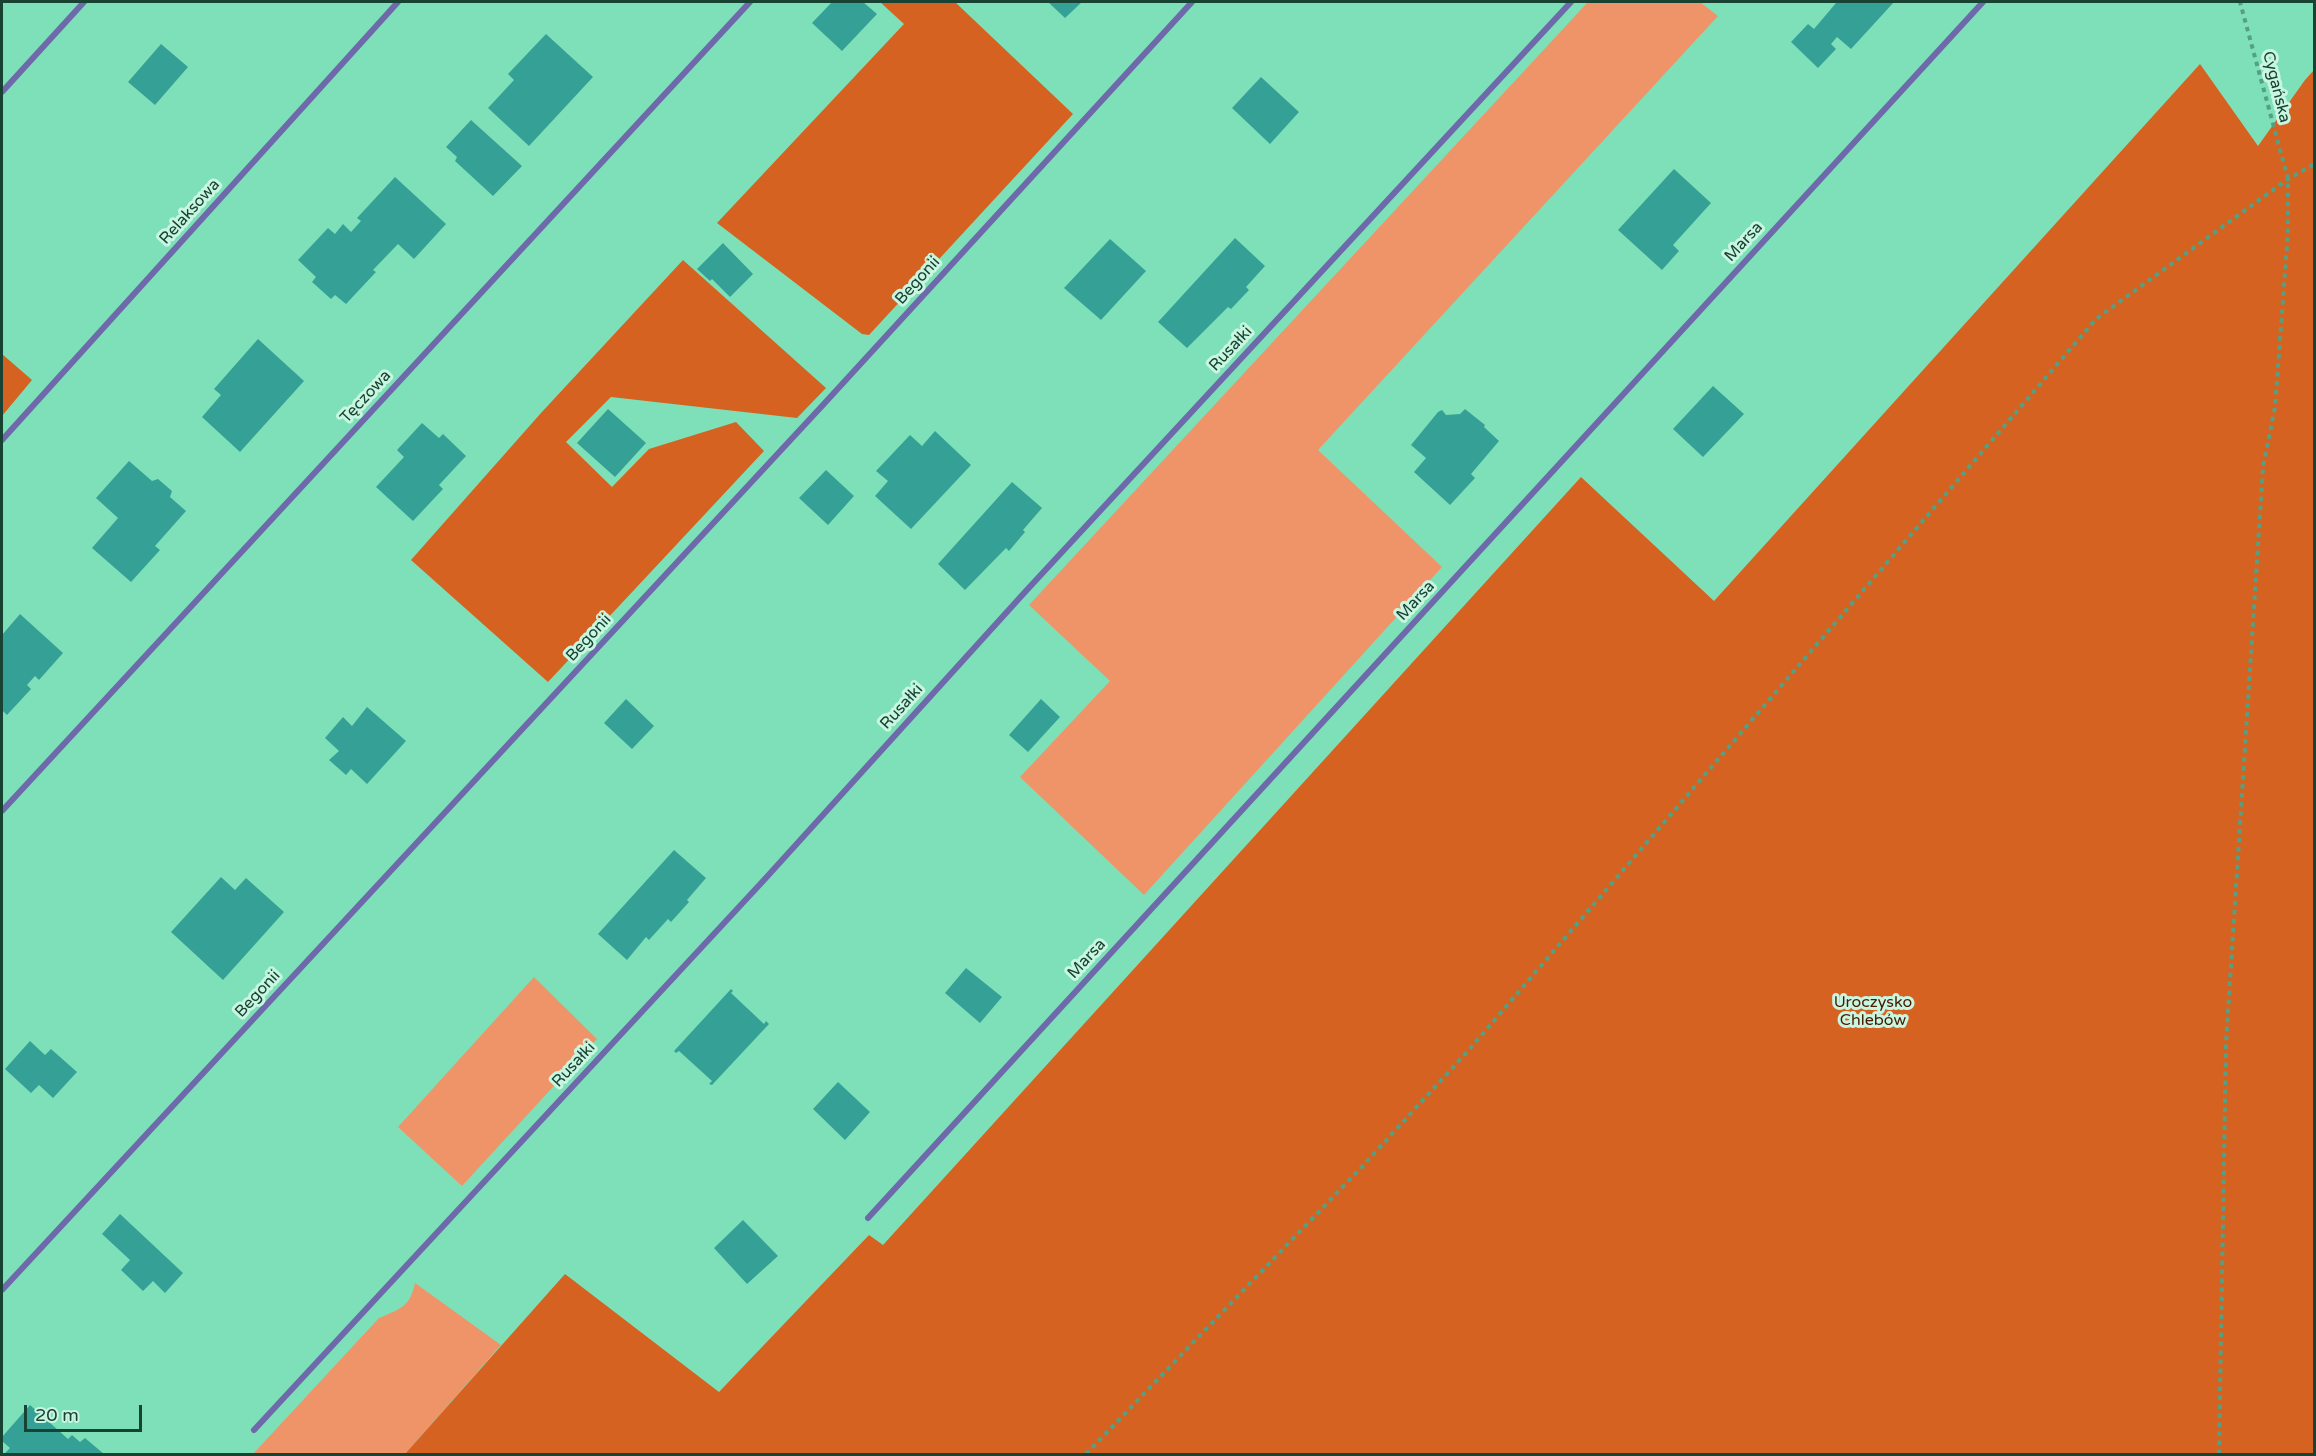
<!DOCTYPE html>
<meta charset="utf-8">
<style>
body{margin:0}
#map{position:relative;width:2316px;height:1456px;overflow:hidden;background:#7ee0b8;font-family:"Varela Round",sans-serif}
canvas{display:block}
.frame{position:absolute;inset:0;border:3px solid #184232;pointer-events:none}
.scale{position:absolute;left:24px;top:1405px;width:118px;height:27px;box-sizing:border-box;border:3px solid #184232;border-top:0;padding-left:8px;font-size:18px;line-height:21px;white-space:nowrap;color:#184232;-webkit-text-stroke:4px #c8f6e1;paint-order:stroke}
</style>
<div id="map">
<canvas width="2316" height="1456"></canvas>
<div class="frame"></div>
<div class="scale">20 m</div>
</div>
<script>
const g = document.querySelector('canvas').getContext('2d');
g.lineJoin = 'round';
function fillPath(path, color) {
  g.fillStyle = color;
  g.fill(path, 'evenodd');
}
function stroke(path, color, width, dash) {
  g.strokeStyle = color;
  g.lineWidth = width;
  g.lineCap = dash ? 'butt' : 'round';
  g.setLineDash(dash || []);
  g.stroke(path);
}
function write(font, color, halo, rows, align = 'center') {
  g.font = font + ' "Varela Round",sans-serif';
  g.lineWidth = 6;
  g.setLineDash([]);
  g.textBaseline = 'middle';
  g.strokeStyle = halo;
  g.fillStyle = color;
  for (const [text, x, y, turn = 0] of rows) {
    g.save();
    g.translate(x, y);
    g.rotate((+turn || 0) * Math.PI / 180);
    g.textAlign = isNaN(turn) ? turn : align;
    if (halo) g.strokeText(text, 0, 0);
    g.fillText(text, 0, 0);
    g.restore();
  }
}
fillPath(new Path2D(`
 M1588 2H1700L1718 16 1318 450 1442 567 1144 895 1020 777 1110 681 1029 605Z
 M534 977 597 1039 462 1186 398 1127Z
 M415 1283 501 1345 405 1454H253L379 1318C400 1309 410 1307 415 1283Z`), '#ef9468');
fillPath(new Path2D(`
 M880 2H955L1073 114 869 335 862 334 717 223 904 24Z
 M2200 64 2258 146 2305 80 2314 70V1454H405L565 1274 719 1392 869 1235 883 1245 1581 477 1714 601Z
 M683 260 826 388 797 418 611 397 566 442 612 487 649 449 736 422 764 451 548 682 411 560 541 413Z
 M2 354 32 380 2 416Z`), '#d56221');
fillPath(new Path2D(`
 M832 2H863L877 14 842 51 812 23Z
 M1048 2H1082L1065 18Z
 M1834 2H1894L1851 49 1837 37 1831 44 1836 49 1818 68 1791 42 1808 24 1814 29 1836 3Z
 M546 34 593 77 529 146 488 108 514 80 508 74Z
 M161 44 188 67 155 105 128 82Z
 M1261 77 1299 112 1270 144 1232 108Z
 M471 120 522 166 493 196 455 161 457 157 446 147Z
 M1674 169 1711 203 1673 245 1679 251 1662 270 1618 230Z
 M395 177 446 224 414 259 398 244 373 270 376 272 346 304 335 295 331 299 312 282 316 277 298 260 328 228 335 234 343 224 351 232 361 221 357 218Z
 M1235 238 1265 266 1246 287 1249 290 1231 309 1228 307 1187 348 1158 322Z
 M1110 239 1146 271 1101 320 1064 288Z
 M723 243 753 274 730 297 712 279 710 281 697 269Z
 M258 339 304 381 240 452 202 417 221 395 214 389Z
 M1713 386 1744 414 1703 457 1673 429Z
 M608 409 646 443 615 477 577 443Z
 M1465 409 1485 425 1484 427 1499 441 1471 474 1475 478 1450 505 1414 472 1426 458 1411 445 1438 412 1442 410 1446 415 1460 414Z
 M422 423 439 438 443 434 466 456 439 485 443 489 413 521 376 487 404 457 397 450Z
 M935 431 971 465 911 529 875 496 888 481 876 471 910 435 922 446Z
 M129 461 152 481 158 479 172 491 170 497 186 511 155 546 160 550 131 582 92 548 118 518 96 498Z
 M826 470 854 496 828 525 799 498Z
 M1012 482 1042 508 1023 530 1025 532 1009 551 1006 548 965 590 938 564Z
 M20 614 63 653 39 680 35 676 27 685 31 689 7 715 2 710V635Z
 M626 699 654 726 632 749 604 723Z
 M1041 699 1060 717 1028 752 1009 735Z
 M367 707 406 741 367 784 351 769 346 775 329 760 339 751 325 738 343 717 352 726Z
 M674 850 706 878 687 900 689 902 671 922 668 919 649 940 646 937 627 960 598 934Z
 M221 877 235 890 246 878 284 912 223 980 171 932Z
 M966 968 1002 997 980 1023 945 993Z
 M731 989 733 991 731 993 764 1024 766 1021 769 1024 712 1085 709 1084 712 1081 679 1051 676 1053 674 1051Z
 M30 1041 45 1055 51 1049 77 1072 53 1098 39 1085 31 1093 5 1069Z
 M838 1082 870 1112 845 1140 813 1109Z
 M120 1214 183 1273 165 1293 153 1281 143 1291 121 1270 130 1260 102 1234Z
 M743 1220 778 1256 747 1284 714 1248Z
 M30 1405 68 1439 72 1435 80 1442 85 1438 104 1454H4L10 1448 2 1441V1437Z`), '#35a196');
stroke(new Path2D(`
 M1086 1454 1357 1172 1467 1052 2096 319 2288 179 2314 164
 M2219 1454 2226 1043 2263 467 2275 407 2288 232V179L2240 2`), '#55a082', 4, [4.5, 4.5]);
stroke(new Path2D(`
 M2 92 84 2
 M2 440 398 2
 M2 811 750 2
 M868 1218 1983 2
 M2 1290 822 406 1192 2
 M254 1430 764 880 1025 592 1571 2`), '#6e69ab', 6);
write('16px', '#184232', '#c8f6e1', [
 ["Cygańska",2276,87,76],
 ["Relaksowa",190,212,-48],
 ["Marsa",1744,242,-47],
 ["Begonii",918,281,-48],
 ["Rusałki",1231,349,-47],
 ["Tęczowa",366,397,-47],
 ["Marsa",1416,601,-47],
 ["Begonii",589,638,-47],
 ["Rusałki",902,707,-48],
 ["Marsa",1087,959,-47],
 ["Begonii",258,994,-47],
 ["Rusałki",574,1065,-47]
]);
write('16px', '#471a02', '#c8f6e1', [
 ["Uroczysko",1873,1003],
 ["Chlebów",1873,1021]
]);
</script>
